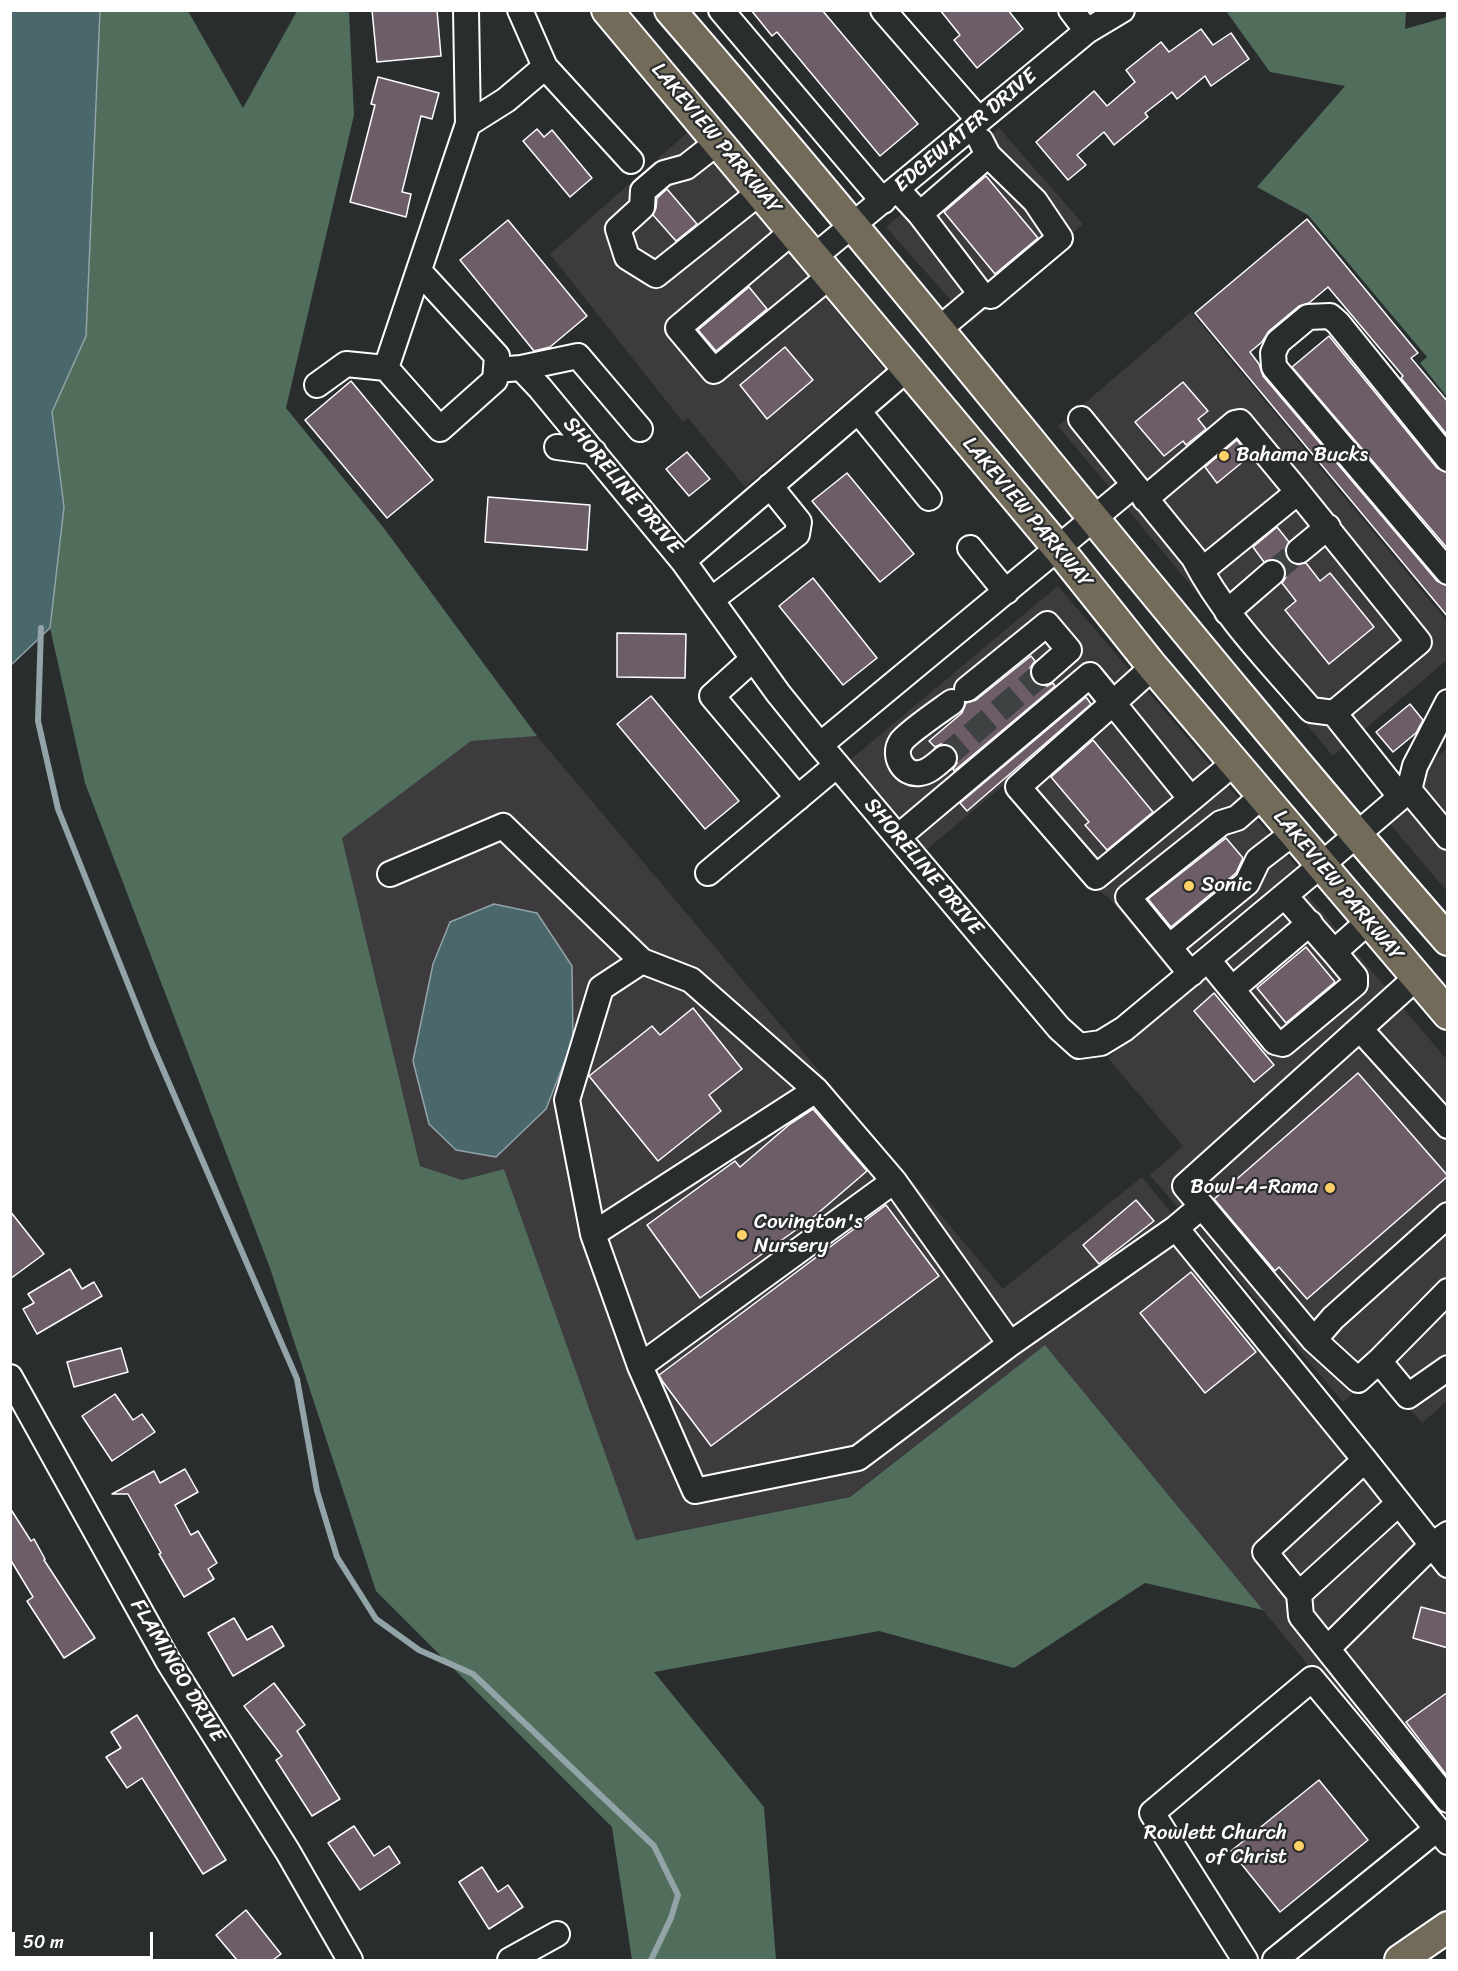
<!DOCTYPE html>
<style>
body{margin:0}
#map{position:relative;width:1458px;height:1971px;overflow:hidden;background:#2a2d2e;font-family:Sriracha,sans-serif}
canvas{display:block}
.frame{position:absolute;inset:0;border:12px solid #fff;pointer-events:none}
.scale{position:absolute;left:12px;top:1932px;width:141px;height:27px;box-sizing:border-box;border:3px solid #fff;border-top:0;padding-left:8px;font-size:18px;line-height:21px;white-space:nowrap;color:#fff;-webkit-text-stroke:4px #2a2d2e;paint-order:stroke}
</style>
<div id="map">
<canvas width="1458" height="1971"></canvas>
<div class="frame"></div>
<div class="scale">50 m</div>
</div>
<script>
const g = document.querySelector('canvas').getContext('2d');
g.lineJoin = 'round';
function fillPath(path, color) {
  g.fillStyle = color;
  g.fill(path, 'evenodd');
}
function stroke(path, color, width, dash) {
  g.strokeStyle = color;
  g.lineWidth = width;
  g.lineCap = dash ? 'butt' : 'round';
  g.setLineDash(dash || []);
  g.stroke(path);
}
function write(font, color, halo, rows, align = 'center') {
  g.font = font + ' Sriracha,sans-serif';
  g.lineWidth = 4.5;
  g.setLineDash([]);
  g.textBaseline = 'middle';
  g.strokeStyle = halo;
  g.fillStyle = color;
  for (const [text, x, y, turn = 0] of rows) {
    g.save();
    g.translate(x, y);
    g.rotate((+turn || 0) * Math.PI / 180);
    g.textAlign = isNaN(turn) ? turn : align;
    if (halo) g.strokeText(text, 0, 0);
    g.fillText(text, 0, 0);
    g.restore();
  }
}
fillPath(new Path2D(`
 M999 128 1083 224 971 323 886 227Z
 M688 132 884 369 745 487 688 418 683 422 550 254Z
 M1191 312 1447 621V660L1333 756 1058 426Z
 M1058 586 1297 867 1169 971 1109 898 1095 888 1005 784 925 851 850 760Z
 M537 736 1003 1289 1142 1177 1447 1554V1834L1045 1345 849 1497 636 1540 504 1169 462 1180 420 1166 342 838 471 741Z
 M1447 748V891L1377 809Z
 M1305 892 1447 1060V1401L1422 1423 1378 1372 1343 1402 1150 1175 1183 1146 1108 1058Z`), '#3e3b3f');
fillPath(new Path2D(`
 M100 11H188L243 108 297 11H349L354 115 286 408 383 527 537 736 471 741 342 838 420 1166 462 1180 504 1169 636 1540 850 1497 1045 1345 1263 1610 1145 1583 1014 1668 879 1631 654 1672 764 1807 776 1960H632L612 1827 376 1591 270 1268 85 783 50 628 64 507 52 412 86 336Z
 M1226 11H1406L1405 29 1447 17V397L1420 363 1427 357 1308 215 1257 187 1345 86 1270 72Z`), '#516d5c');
const water = new Path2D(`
 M11 10 100 11 86 336 52 412 64 507 50 628 11 665Z
 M494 904 537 913 572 966 573 1040 546 1109 496 1157 456 1150 429 1124 413 1061 433 964 450 922Z`);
fillPath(water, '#4a676c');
stroke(water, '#92a4a7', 1.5);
stroke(new Path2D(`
 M41 628 38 721 58 809 152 1044 297 1379 317 1491 337 1557 376 1619 419 1650 473 1674 654 1846 678 1895 671 1918 651 1960`), '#92a4a7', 6);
const building = new Path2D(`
 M372 10H437L441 56 377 62Z
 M751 10H822L918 124 880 156 777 32 772 36Z
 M940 10H1008L1023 29 977 68 954 40 960 35Z
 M1201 29 1213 45 1231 33 1249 59 1211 86 1205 76 1177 99 1172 92 1145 113 1148 117 1114 145 1104 132 1077 155 1086 165 1068 180 1036 142 1094 91 1107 106 1135 82 1126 70 1161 42 1169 52Z
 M378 77 439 93 432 119 421 116 402 192 411 194 406 217 350 202 375 105 371 104Z
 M537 129 544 137 552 130 592 178 570 197 523 141Z
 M986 176 1038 238 995 274 944 212Z
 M667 189 697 224 676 241 653 215 656 208 657 198Z
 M1307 219 1418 353 1411 358 1448 402V436L1401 378 1403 376 1328 287 1309 303 1299 306 1269 331 1262 342 1250 352 1259 364 1263 376 1437 581 1448 586V617L1195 313Z
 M508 220 587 316 550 347 534 351 460 260Z
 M749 287 767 309 716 351 698 330Z
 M1329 336 1437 468 1448 473V549L1292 367Z
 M785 347 813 380 767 419 740 385Z
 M351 381 433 480 387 518 305 420Z
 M1183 382 1208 411 1198 419 1206 429 1186 445 1183 441 1164 456 1135 422Z
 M1237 440 1243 448 1238 453 1245 460 1217 483 1205 467Z
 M687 452 710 479 689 496 666 469Z
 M847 473 914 554 880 582 812 501Z
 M488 497 590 505 587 550 485 542Z
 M1277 527 1289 542 1285 553 1288 560 1295 564 1306 563 1320 581 1330 573 1374 627 1329 664 1285 610 1296 601 1282 583 1286 577V571L1283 564 1276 559 1264 562 1253 547Z
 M813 578 877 658 843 685 779 606Z
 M617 633 686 634 685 678 617 677Z
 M1031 656 1035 661 1030 668V675L1033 681 1040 686H1047L1053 683 1055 686 954 771 953 769 957 763 958 756 955 749 948 744H941L935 747 929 741 962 713 966 703 976 700Z
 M651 696 739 801 705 829 617 724Z
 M1086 697 1091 704 967 811 960 803Z
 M1410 704 1423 720 1416 733 1393 752 1376 732Z
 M1093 740 1153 812 1107 850 1085 825 1089 822 1051 777Z
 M1226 838 1243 858 1236 873 1171 927 1148 899Z
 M1306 947 1335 982 1286 1023 1257 988Z
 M1214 993 1274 1065 1254 1082 1194 1011Z
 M693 1008 742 1069 709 1095 721 1111 658 1161 589 1076 652 1026 660 1035Z
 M1358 1073 1448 1176 1307 1299 1279 1267 1275 1271 1214 1199Z
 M813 1109 867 1171 810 1220 700 1298 647 1225 735 1161 740 1167 790 1124Z
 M1136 1200 1154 1221 1099 1264 1083 1245Z
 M886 1205 939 1276 711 1446 663 1382 659 1375Z
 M10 1211 44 1254 10 1279Z
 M70 1269 82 1289 94 1282 102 1296 37 1334 23 1309 34 1303 28 1294Z
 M1191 1272 1256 1352 1205 1393 1140 1313Z
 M121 1348 128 1372 74 1387 67 1362Z
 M115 1394 133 1420 142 1414 155 1432 112 1461 82 1416Z
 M185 1469 198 1492 175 1505 191 1535 198 1531 217 1563 208 1569 214 1579 184 1597 159 1554 161 1553 128 1494H112L154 1471 160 1483Z
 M10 1508 31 1541 34 1539 45 1559 44 1560 95 1638 64 1658 27 1601 33 1597 10 1559Z
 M1421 1607 1448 1614V1648L1413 1638Z
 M234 1618 247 1640 272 1626 284 1646 233 1676 208 1633Z
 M274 1683 305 1725 297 1731 340 1799 312 1816 276 1760 282 1756 244 1706Z
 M1448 1692V1777L1406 1722Z
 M137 1715 226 1860 203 1874 142 1778 127 1788 106 1757 121 1748 111 1732Z
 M1319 1780 1368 1840 1280 1912 1231 1851Z
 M354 1826 374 1856 389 1846 400 1863 360 1890 328 1843Z
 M482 1867 498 1892 508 1885 523 1907 489 1929 459 1882Z
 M246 1910 281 1954 273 1960H237L216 1935Z`);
fillPath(building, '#6d5d68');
stroke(building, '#fff', 1.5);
stroke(new Path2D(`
 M1272 573 1299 551
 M944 758 1044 672`), '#3f4243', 24, [24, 12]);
const minor = new Path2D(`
 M520 10 545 67 631 161
 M721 10 883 201
 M883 10 979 120
 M1071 10 1087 31
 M468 124 506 100 545 67
 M718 142 686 167 664 173 643 191 642 207 618 229 627 257 656 275 760 192
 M897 189 920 214 988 155 981 141
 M920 214 981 294 938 330
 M793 231 678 328 714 371 830 276
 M814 257 1087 31 1122 10
 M419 271 497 356 495 380 440 429 386 368 468 124 466 10
 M981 294 991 296 1060 238 1035 201 988 155
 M521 368 578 356 640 429
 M496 370 521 368 540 388 683 561 778 693 820 745 1059 1028 1079 1046 1101 1043 1124 1029 1320 866 1409 790 1448 837
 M317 385 346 364 386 368
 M858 411 929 498
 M1081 419 1194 558C1223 615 1269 661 1311 710L1334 713 1400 796
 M557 447 594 452
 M1448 459 1338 323 1330 316 1308 317 1278 342 1273 353 1274 367 1448 572
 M1145 499 1235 423 1240 422 1298 492
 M970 548 1006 592
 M1299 551 1328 527
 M683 561 907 369
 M1201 571 1298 492 1419 642 1334 713
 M711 600 797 534 799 522 770 486
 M1227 612 1272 573
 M753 659 712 696 798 798
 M967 689 1047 624 1069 650 1044 672
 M820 745 1134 485
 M944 758C937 764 929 772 920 773 904 776 892 756 901 742 907 733 941 710 952 702
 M1409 790 1415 766 1448 702
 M1191 799 1096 877 1018 787 1113 703 1191 799 1234 763
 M898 837 1090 675 1113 703 1153 667
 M708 873 837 765
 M390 874 503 826 642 961
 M1285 896 1334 952
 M1169 947 1247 883 1258 860 1293 833
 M1208 960 1275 1042 1283 1044 1355 984V977L1334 952 1368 922
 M1191 974 1128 897 1221 823 1237 818 1262 796
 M1416 978 1185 1186 1314 1340 1358 1380 1379 1361 1408 1396 1448 1368
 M1232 989 1310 923
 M1360 1029 1448 1126
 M894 1181 640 1366 593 1234 567 1100 601 988 642 961 691 980 816 1090 894 1181 1010 1344 1176 1228 1202 1206
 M1176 1228 1365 1460 1448 1565
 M593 1234 816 1090
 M1314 1340 1333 1318 1448 1215
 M1379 1361 1448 1291
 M640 1366 695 1491 858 1458 1010 1344
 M10 1377 168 1661 288 1852 350 1960
 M1365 1460 1265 1552 1299 1594 1301 1616 1448 1800
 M1299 1594 1399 1503
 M1328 1648 1432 1545 1448 1534
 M510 1960 557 1934
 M1245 1960 1152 1813 1312 1679 1448 1842
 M1275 1960 1437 1829`);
const major = new Path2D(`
 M607 10 1058 548 1153 667 1448 1014
 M670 10C935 316 1182 636 1448 940
 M1400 1960 1448 1927`);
stroke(minor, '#fff', 28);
stroke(major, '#fff', 34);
stroke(minor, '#2a2d2e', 24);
stroke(major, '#726b5a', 30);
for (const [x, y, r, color] of [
 [1224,456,6,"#ffd166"],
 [1189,886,6,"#ffd166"],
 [1330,1188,6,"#ffd166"],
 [742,1235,6,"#ffd166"],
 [1299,1846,6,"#ffd166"]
]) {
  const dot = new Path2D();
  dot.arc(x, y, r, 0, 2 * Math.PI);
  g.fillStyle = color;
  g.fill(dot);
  stroke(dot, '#2a2d2e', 2);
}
write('21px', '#fff', '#2a2d2e', [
 ["EDGEWATER DRIVE",966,131,-40],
 ["LAKEVIEW PARKWAY",716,139,50],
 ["SHORELINE DRIVE",622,486,50],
 ["LAKEVIEW PARKWAY",1027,513,50],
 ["SHORELINE DRIVE",923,867,50],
 ["LAKEVIEW PARKWAY",1338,886,50],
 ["FLAMINGO DRIVE",177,1671,59]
]);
write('21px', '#fff', '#2a2d2e', [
 ["Bahama Bucks",1236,456],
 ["Sonic",1201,886],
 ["Bowl-A-Rama",1318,1188,"right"],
 ["Covington's",754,1223],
 ["Nursery",754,1247],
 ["Rowlett Church",1287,1834,"right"],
 ["of Christ",1287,1858,"right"]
], 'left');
</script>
